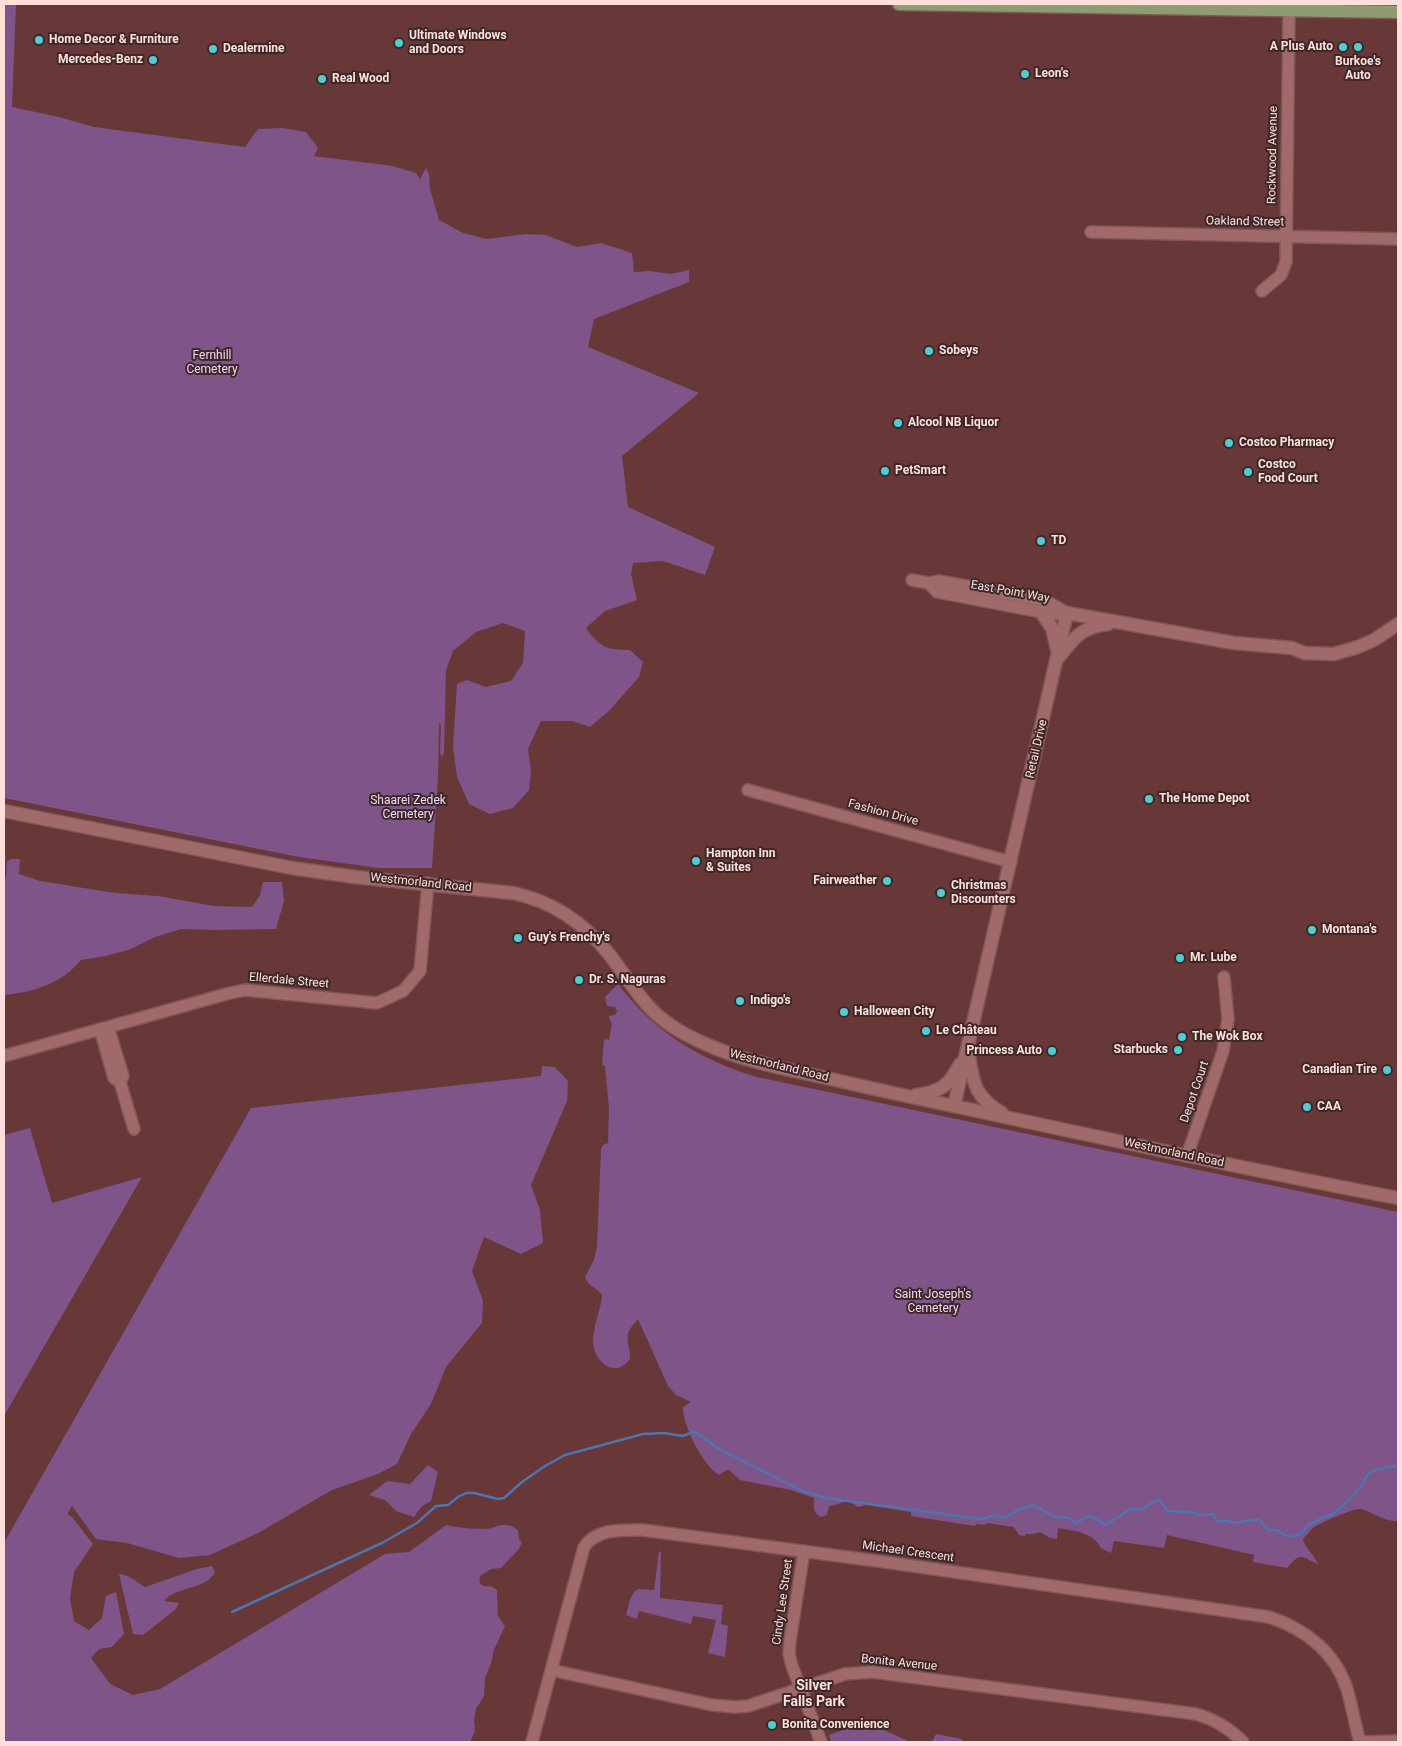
<!DOCTYPE html>
<meta charset="utf-8">
<style>
body{margin:0}
#map{position:relative;width:1402px;height:1746px;overflow:hidden;background:#683738;font-family:Roboto,sans-serif}
canvas{display:block}
.frame{position:absolute;inset:0;border:5px solid #fedfde;pointer-events:none}
</style>
<div id="map">
<canvas width="1402" height="1746"></canvas>
<div class="frame"></div>
</div>
<script>
const g = document.querySelector('canvas').getContext('2d');
g.lineJoin = 'round';
function fillPath(path, color) {
  g.fillStyle = color;
  g.fill(path, 'evenodd');
}
function stroke(path, color, width, dash) {
  g.strokeStyle = color;
  g.lineWidth = width;
  g.lineCap = dash ? 'butt' : 'round';
  g.setLineDash(dash || []);
  g.stroke(path);
}
function write(font, color, halo, rows, align = 'center') {
  g.font = font + ' Roboto,sans-serif';
  g.lineWidth = 4;
  g.setLineDash([]);
  g.textBaseline = 'middle';
  g.strokeStyle = halo;
  g.fillStyle = color;
  for (const [text, x, y, turn = 0] of rows) {
    g.save();
    g.translate(x, y);
    g.rotate((+turn || 0) * Math.PI / 180);
    g.textAlign = isNaN(turn) ? turn : align;
    if (halo) g.strokeText(text, 0, 0);
    g.fillText(text, 0, 0);
    g.restore();
  }
}
fillPath(new Path2D(`
 M4 4H16L12 107 59 117 94 127 245 147 258 129 283 128 306 132 318 148 314 156 393 166 416 173 420 179 426 168 429 174 430 189 439 220 463 233 487 239 525 234 546 235 577 247 601 243 632 253 634 272 649 271 671 274 689 270V282L594 319 588 347 699 393 622 456 628 507 715 547 705 575 663 561 633 563 631 574 637 600 605 611 586 628C600 647 606 650 630 650L643 662 639 677 609 711 590 727 572 721H541L528 749 531 772 529 790 513 808 490 814 469 804 457 777 453 747 457 684 467 680 486 687 511 681 523 663 525 631 503 623 476 632 453 651 446 670 444 753 442 757 440 753 441 726 439 722 438 777 432 868H379L299 857 4 798Z
 M12 859H20L19 874 40 881 115 893 158 896 214 906 252 907 260 895 263 882H282L284 901 276 929 216 930 181 929 155 937 131 949 106 956 81 960C61 984 34 992 4 995V882L6 877 7 861Z
 M618 984C654 1032 700 1060 757 1077L1398 1212V1521C1388 1523 1372 1512 1361 1509 1354 1508 1319 1523 1313 1528 1310 1531 1305 1536 1303 1540 1306 1549 1314 1555 1318 1564 1300 1556 1301 1552 1287 1568L1253 1562 1254 1555 1167 1535 1164 1548 1114 1541 1111 1553 1101 1548C1093 1532 1075 1531 1058 1528L1057 1539 1050 1538 1040 1532 1033 1534H1026L1025 1536 1019 1535 1014 1527 986 1523V1525L976 1524 975 1526 911 1516V1512L866 1505 858 1507C842 1496 845 1505 829 1506L827 1515 821 1517C812 1513 814 1506 814 1498L791 1490 740 1480 729 1470 725 1471 719 1475C704 1467 682 1424 683 1407L691 1402 676 1395 668 1386 638 1319C636 1322 632 1326 630 1329 624 1338 631 1349 630 1359 626 1364 621 1369 613 1368 608 1368 603 1364 600 1360 584 1342 601 1315 602 1295 597 1287 588 1287 585 1277L594 1260 597 1247 601 1149 603 1145 608 1143 609 1109 605 1066 602 1065 604 1039 609 1040 612 1024 609 1018V1016L615 1015 617 1011 615 1007 607 1006 605 997Z
 M542 1066 555 1067 568 1081 567 1101 531 1185 540 1210 543 1243 521 1254 484 1237 472 1271 483 1301 482 1323 446 1367 431 1404 411 1434 397 1464 378 1474 332 1490 258 1533 210 1555 179 1558 127 1543 96 1539 72 1506 67 1514 72 1517 93 1544 74 1572 70 1599 74 1621 89 1630 102 1618 106 1596 116 1592 124 1634 112 1647 99 1649 91 1658 110 1684 133 1695 160 1689 385 1554 409 1552 446 1525C460 1528 473 1529 487 1529 494 1528 501 1524 507 1525 512 1525 515 1528 518 1530L519 1539 522 1542 519 1549 501 1568 491 1569 480 1576C477 1593 491 1581 497 1591L498 1616 505 1626 494 1650 491 1663 485 1678 484 1696 476 1709 474 1720 475 1731 470 1742H4V1543L251 1108 541 1076Z
 M30 1128 52 1203 142 1177 4 1416V1135Z
 M428 1465 438 1472 431 1501 422 1506 414 1517 396 1511 385 1500 369 1495 387 1481 410 1484Z
 M659 1551 661 1552 660 1598 723 1605 721 1624 728 1626 725 1657 708 1653 716 1620 693 1616 691 1624 639 1611 637 1619 626 1615C629 1605 629 1595 638 1589L654 1590Z
 M212 1566 215 1572C205 1591 175 1586 164 1601L179 1603 175 1610 143 1635 133 1634 119 1574C134 1577 133 1580 145 1587L197 1569Z
 M870 1727C886 1728 897 1738 912 1742H831L829 1735 849 1728Z
 M936 1734 962 1739V1742H932Z`), '#7f5489');
stroke(new Path2D(`
 M232 1612 382 1543 417 1523 436 1506 448 1505 458 1497 466 1493H474L498 1499 504 1498 522 1482 545 1466 565 1455 643 1434 664 1433 683 1436 693 1432 697 1433 719 1449 803 1491 826 1498 981 1519 995 1515 1005 1518 1018 1510 1033 1505 1055 1517 1068 1518 1077 1523C1095 1510 1091 1518 1106 1525L1130 1509H1143L1156 1500H1159L1168 1511 1192 1512 1201 1515 1213 1514 1217 1521 1220 1522 1225 1520 1234 1523 1260 1519 1263 1525 1269 1530H1277L1286 1536H1295L1302 1533 1308 1525 1334 1513 1347 1502 1360 1488 1368 1474 1377 1469 1398 1466`), '#4f74ae', 2.5);
const street = new Path2D(`
 M1091 232 1398 239
 M1262 291 1281 275 1286 262 1289 10
 M912 580 929 583 939 581 1046 601 1067 613
 M929 583 937 592 1041 612 1054 614 1067 613
 M748 790 1011 862
 M108 1027 123 1076 120 1082
 M100 1029 114 1078 120 1082 134 1129
 M4 1056 230 993 245 990 377 1003 403 991 420 971 428 883
 M1187 1156 1223 1051 1228 1019 1224 977
 M804 1551 790 1641 789 1654 792 1666 821 1742
 M551 1670 712 1705 734 1707 748 1706 845 1674 873 1672 1196 1714C1214 1719 1230 1729 1243 1742
 M532 1742 584 1547C597 1528 623 1530 643 1530L892 1563 1269 1617C1305 1629 1335 1652 1347 1689 1352 1706 1355 1725 1360 1742
 M1361 1742 1398 1741`);
const secondary = new Path2D(`
 M1041 612 1052 628 1057 649
 M1059 657C1076 636 1080 628 1108 624
 M4 811 292 868 355 877 513 893C551 901 584 923 609 954 623 972 634 991 650 1008 668 1027 691 1038 715 1048 749 1062 786 1069 822 1077 870 1088 919 1099 968 1109 1111 1140 1254 1171 1398 1198
 M969 1056C973 1084 976 1098 1002 1113
 M916 1095C940 1092 949 1086 960 1064
 M954 1106 1067 613 1234 643 1292 648 1304 653 1334 654 1358 647 1374 640 1398 624`);
const primary = new Path2D(`
 M899 4 1398 12`);
stroke(street, '#805758', 14);
stroke(secondary, '#805758', 15);
stroke(primary, '#805758', 15);
stroke(street, '#a06a6a', 11);
stroke(secondary, '#a06a6a', 12);
stroke(primary, '#8f9c6f', 12);
for (const [x, y, r, color] of [
 [39,40,5,"#51ccd2"],
 [399,43,5,"#51ccd2"],
 [1343,47,5,"#51ccd2"],
 [1358,47,5,"#51ccd2"],
 [213,49,5,"#51ccd2"],
 [153,60,5,"#51ccd2"],
 [1025,74,5,"#51ccd2"],
 [322,79,5,"#51ccd2"],
 [929,351,5,"#51ccd2"],
 [898,423,5,"#51ccd2"],
 [1229,443,5,"#51ccd2"],
 [885,471,5,"#51ccd2"],
 [1248,472,5,"#51ccd2"],
 [1041,541,5,"#51ccd2"],
 [1149,799,5,"#51ccd2"],
 [696,861,5,"#51ccd2"],
 [887,881,5,"#51ccd2"],
 [941,893,5,"#51ccd2"],
 [1312,930,5,"#51ccd2"],
 [518,938,5,"#51ccd2"],
 [1180,958,5,"#51ccd2"],
 [579,980,5,"#51ccd2"],
 [740,1001,5,"#51ccd2"],
 [844,1012,5,"#51ccd2"],
 [926,1031,5,"#51ccd2"],
 [1182,1037,5,"#51ccd2"],
 [1178,1050,5,"#51ccd2"],
 [1052,1051,5,"#51ccd2"],
 [1387,1070,5,"#51ccd2"],
 [1307,1107,5,"#51ccd2"],
 [772,1725,5,"#51ccd2"]
]) {
  const dot = new Path2D();
  dot.arc(x, y, r, 0, 2 * Math.PI);
  g.fillStyle = color;
  g.fill(dot);
  stroke(dot, '#3d2727', 2);
}
write('bold 12px', '#fedfde', '#3d2727', [
 ["Ultimate Windows",409,36],
 ["and Doors",409,50],
 ["Home Decor & Furniture",49,40],
 ["A Plus Auto",1333,47,"right"],
 ["Dealermine",223,49],
 ["Mercedes-Benz",143,60,"right"],
 ["Burkoe's",1358,62,"center"],
 ["Auto",1358,76,"center"],
 ["Leon's",1035,74],
 ["Real Wood",332,79],
 ["Sobeys",939,351],
 ["Alcool NB Liquor",908,423],
 ["Costco Pharmacy",1239,443],
 ["Costco",1258,465],
 ["Food Court",1258,479],
 ["PetSmart",895,471],
 ["TD",1051,541],
 ["The Home Depot",1159,799],
 ["Hampton Inn",706,854],
 ["& Suites",706,868],
 ["Fairweather",877,881,"right"],
 ["Christmas",951,886],
 ["Discounters",951,900],
 ["Montana's",1322,930],
 ["Guy's Frenchy's",528,938],
 ["Mr. Lube",1190,958],
 ["Dr. S. Naguras",589,980],
 ["Indigo's",750,1001],
 ["Halloween City",854,1012],
 ["Le Château",936,1031],
 ["The Wok Box",1192,1037],
 ["Starbucks",1168,1050,"right"],
 ["Princess Auto",1042,1051,"right"],
 ["Canadian Tire",1377,1070,"right"],
 ["CAA",1317,1107],
 ["Bonita Convenience",782,1725]
], 'left');
write('12px', '#fedfde', '#3d2727', [
 ["Rockwood Avenue",1273,155,-89],
 ["Oakland Street",1245,222,1],
 ["East Point Way",1010,592,10],
 ["Retail Drive",1037,749,-77],
 ["Fashion Drive",883,813,15],
 ["Westmorland Road",421,883,6],
 ["Ellerdale Street",289,981,5],
 ["Westmorland Road",779,1066,14],
 ["Depot Court",1195,1092,-71],
 ["Westmorland Road",1174,1153,12],
 ["Michael Crescent",908,1552,8],
 ["Cindy Lee Street",783,1602,-82],
 ["Bonita Avenue",899,1663,6]
]);
write('12px', '#f3d9fa', '#3d2727', [
 ["Fernhill",212,356],
 ["Cemetery",212,370],
 ["Shaarei Zedek",408,801],
 ["Cemetery",408,815],
 ["Saint Joseph's",933,1295],
 ["Cemetery",933,1309]
]);
write('bold 14px', '#fedfde', '#3d2727', [
 ["Silver",814,1686],
 ["Falls Park",814,1702]
]);
</script>
